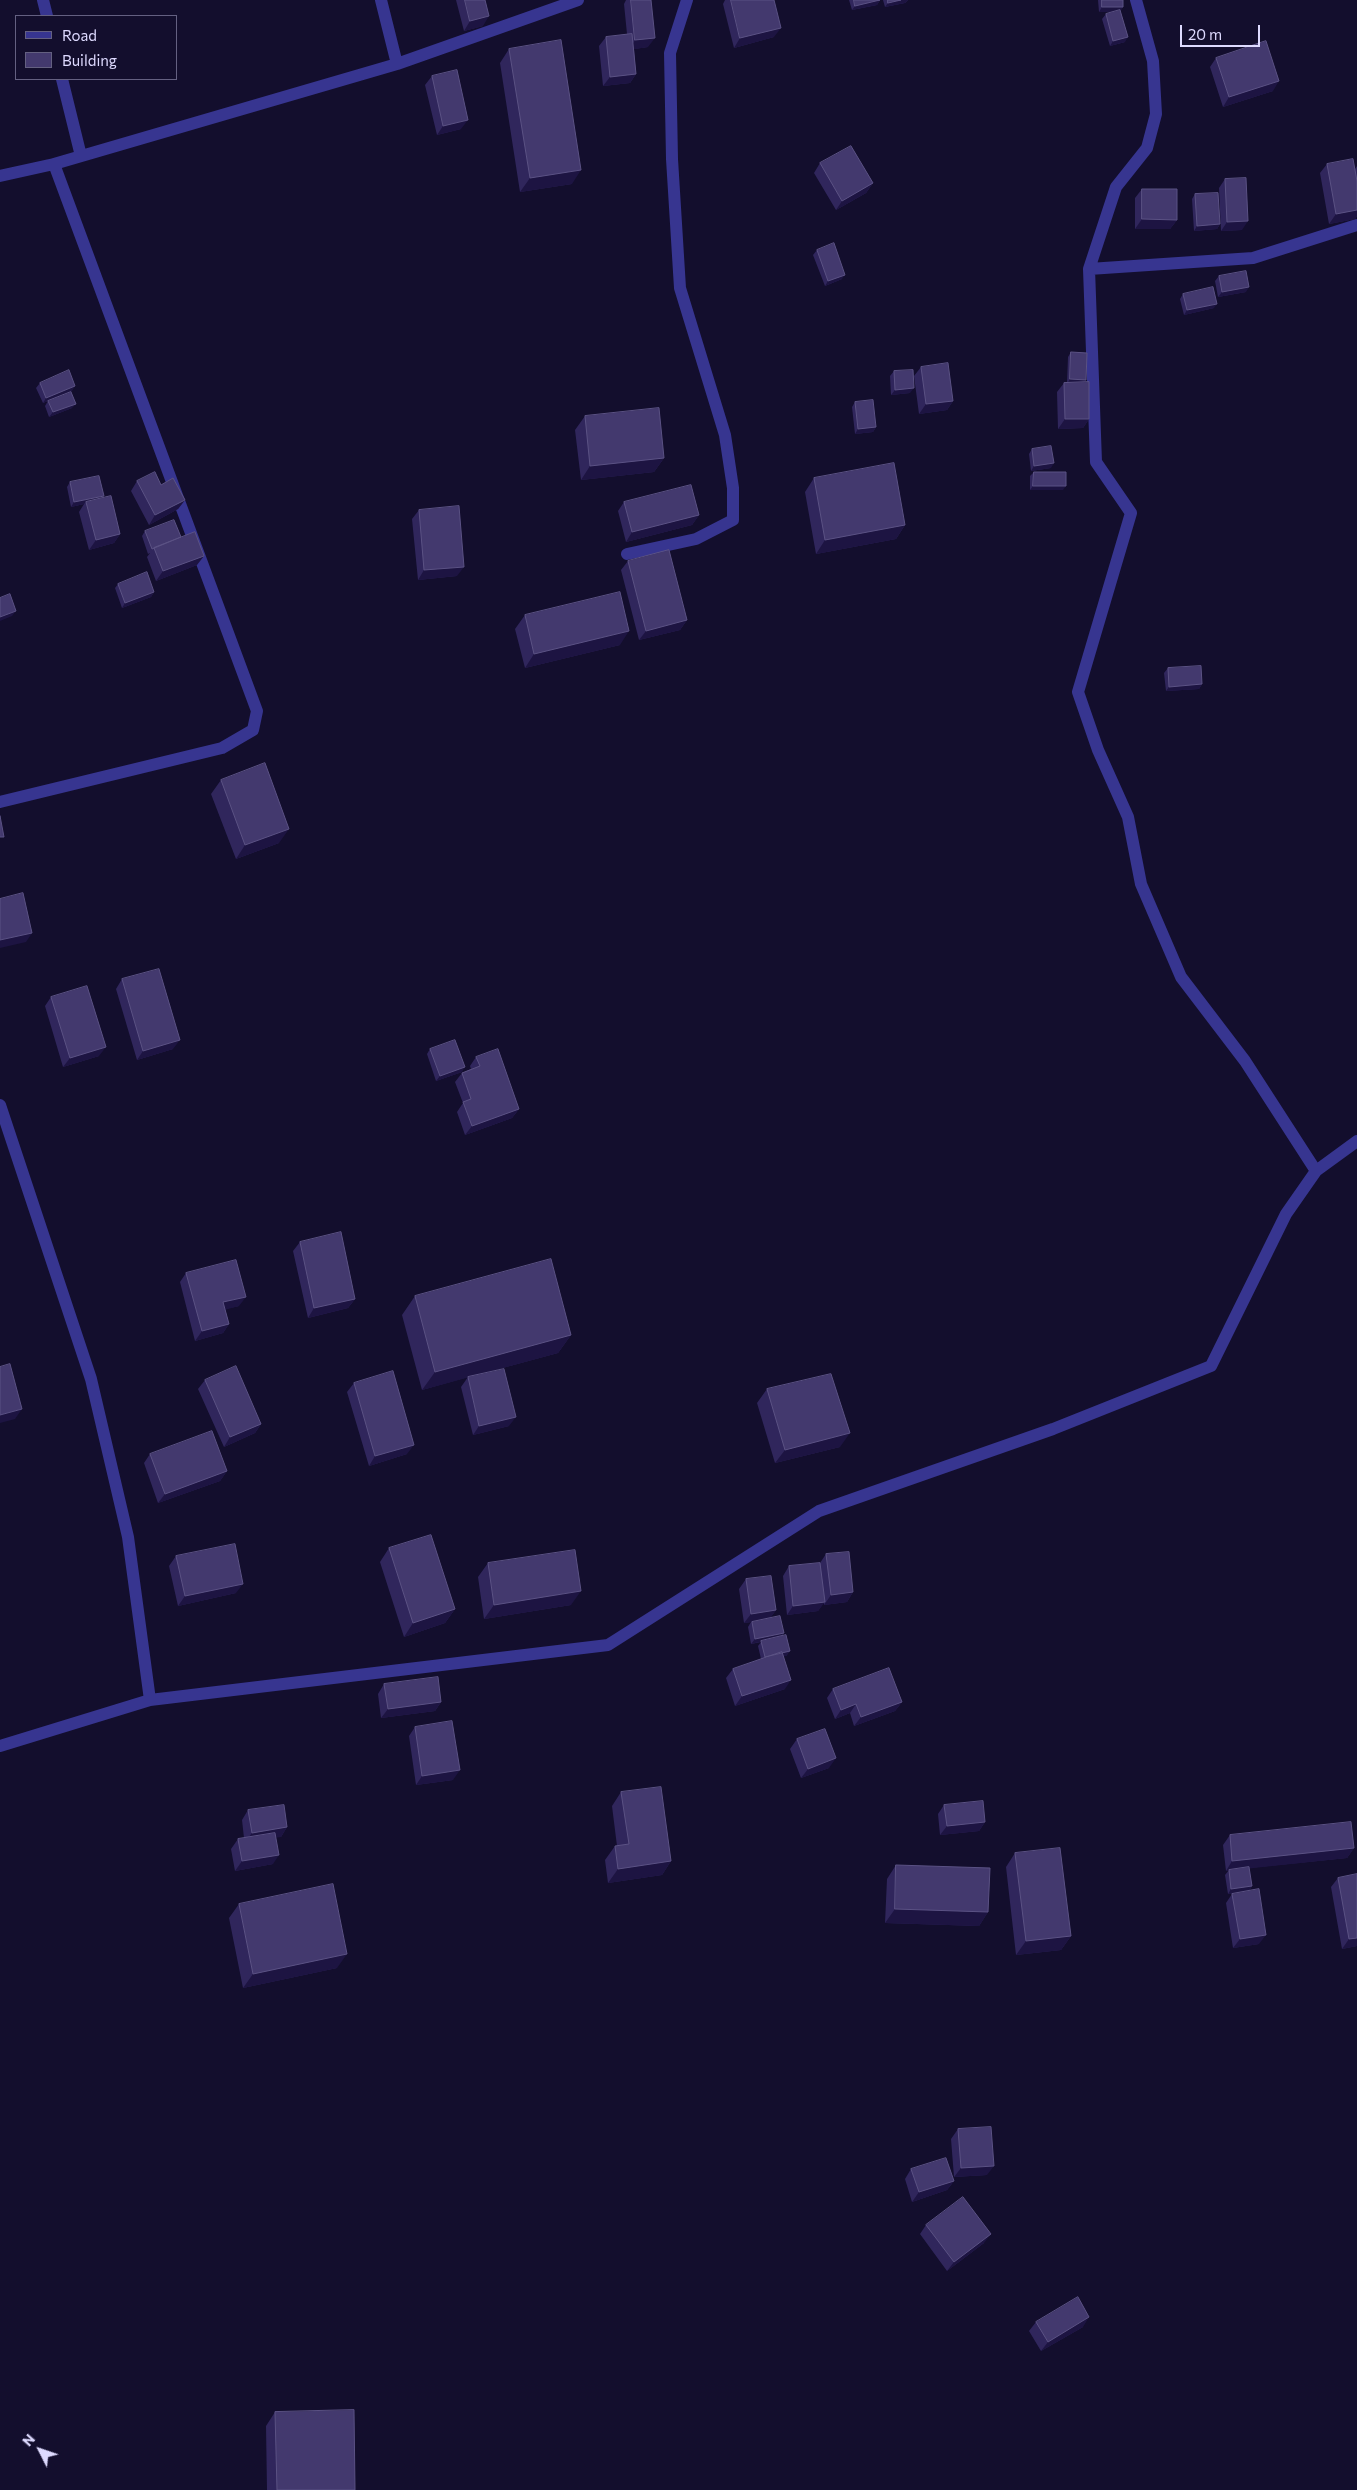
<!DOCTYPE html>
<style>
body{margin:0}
#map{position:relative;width:1357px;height:2490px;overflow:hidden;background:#130e2d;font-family:Commissioner,sans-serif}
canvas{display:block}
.legend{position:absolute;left:15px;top:15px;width:162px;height:65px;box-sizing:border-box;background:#130e2d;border:1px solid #646081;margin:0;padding:6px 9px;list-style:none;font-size:15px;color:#dedaff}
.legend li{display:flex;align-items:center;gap:10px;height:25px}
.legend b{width:25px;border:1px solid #646081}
.north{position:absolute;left:15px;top:2425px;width:50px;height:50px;-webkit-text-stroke:4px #130e2d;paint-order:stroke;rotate:311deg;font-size:14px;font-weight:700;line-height:20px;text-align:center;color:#dedaff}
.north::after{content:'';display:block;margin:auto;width:18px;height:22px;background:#dedaff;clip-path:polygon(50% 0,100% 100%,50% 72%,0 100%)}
.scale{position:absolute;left:1180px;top:25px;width:80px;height:22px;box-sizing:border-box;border:2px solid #dedaff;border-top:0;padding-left:6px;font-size:15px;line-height:18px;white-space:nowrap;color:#dedaff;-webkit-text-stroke:4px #130e2d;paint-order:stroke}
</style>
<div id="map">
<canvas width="1357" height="2490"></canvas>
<ul class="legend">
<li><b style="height:6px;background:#373590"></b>Road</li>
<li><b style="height:14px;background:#43396e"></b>Building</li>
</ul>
<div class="north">N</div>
<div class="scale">20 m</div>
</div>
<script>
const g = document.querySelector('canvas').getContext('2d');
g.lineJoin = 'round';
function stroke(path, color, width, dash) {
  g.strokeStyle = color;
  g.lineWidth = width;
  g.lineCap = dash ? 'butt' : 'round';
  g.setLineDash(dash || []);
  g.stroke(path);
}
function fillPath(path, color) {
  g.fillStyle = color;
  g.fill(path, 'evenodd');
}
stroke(new Path2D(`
 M43 0 47 16
 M381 0 397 64
 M1136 0 1153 61 1156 114 1147 148 1116 187 1089 269 1096 462 1131 513 1078 692 1098 750 1128 817 1141 884 1181 977 1245 1061 1316 1171
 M62 79 81 156
 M0 176 54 164 397 64 578 0
 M1089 269 1253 258 1357 225
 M627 554 696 539 733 520V488L725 435 680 288 672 159 670 53 687 0
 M0 802 222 748 253 730 257 711 54 164
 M0 1105 91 1379 128 1537 150 1700
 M0 1746 150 1700 608 1645 819 1511 1053 1429 1211 1366 1286 1214 1316 1171 1357 1141`), '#373590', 12);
fillPath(new Path2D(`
 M456 0H485L483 26 464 31Z
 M626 0H651L648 47 634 49 636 74 630 83 603 86 599 46 606 37 627 34 624 4Z
 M725 0H774V37L734 48 723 4Z
 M849 0H880L877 5 852 10Z
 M883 0H908L905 3 885 7Z
 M1098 0H1123V7L1120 11 1125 42 1110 46 1102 19 1106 14 1114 12H1099Z
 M509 49 572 184 520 192 500 63Z
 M1216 58 1273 91 1223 107 1210 67Z
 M432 76 461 129 437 135 425 85Z
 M820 163 873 183 866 193 836 210 814 173Z
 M1327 164 1355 169 1357 166V216L1355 219 1329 224 1320 173Z
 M1225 179 1242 230 1221 231 1219 188Z
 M1142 189 1177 220 1170 229H1135V198Z
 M1195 194 1220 224 1217 229 1194 231 1192 199Z
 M817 250 842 279 825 286 813 255Z
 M1219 276 1246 292 1218 297 1215 281Z
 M1183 294 1214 308 1184 315 1180 299Z
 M1071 352 1086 380 1084 382 1089 419 1083 428 1058 429 1057 392 1064 383H1067L1068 357Z
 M921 367 953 401 947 410 919 414 914 376Z
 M894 371 910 393 891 395 890 376Z
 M40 383 72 391 43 403 36 388Z
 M48 401 72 408 49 417 45 406Z
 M855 402 876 427 873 432 855 434 852 407Z
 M585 416 664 458 654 472 581 480 575 430Z
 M1032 449 1051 468 1031 471 1029 454Z
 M1034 472 1063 490H1030V476Z
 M814 478 905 525 896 539 816 554 805 492Z
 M137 481 161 485 185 500 178 509 149 525 131 491Z
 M70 482 102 498 120 534 114 543 89 550 79 512 84 504 71 507 67 487Z
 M624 502 699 515 692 525 626 542 618 511Z
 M419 510 457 576 418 580 412 519Z
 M145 531 181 537 197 565 156 581 147 557 150 553 148 554 142 536Z
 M628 561 687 620 680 630 639 640 621 570Z
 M118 584 154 592 151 597 122 608 115 588Z
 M525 615 620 645 525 668 515 629Z
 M1168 668 1202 684 1199 689 1166 691 1164 673Z
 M221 780 279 843 236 859 211 794Z
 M122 979 173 1049 137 1060 116 989Z
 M51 997 99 1056 63 1067 45 1006Z
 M430 1049 462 1072 436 1081 427 1054Z
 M476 1057 519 1109 512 1118 465 1135 457 1112 463 1103 455 1082 462 1073 471 1069 470 1066Z
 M300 1242 355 1299 348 1308 308 1318 293 1251Z
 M186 1273 239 1306 225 1309 229 1324 223 1333 195 1341 180 1282Z
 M415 1296 571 1335 558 1353 469 1377 509 1426 473 1435 461 1387 468 1377 422 1390 402 1315Z
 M205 1380 261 1424 255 1433 224 1447 198 1389Z
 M354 1383 407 1454 369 1466 347 1392Z
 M767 1389 840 1447 775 1463 757 1403Z
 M150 1454 227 1471 220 1481 158 1503 144 1463Z
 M389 1548 455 1609 445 1623 404 1637 380 1562Z
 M826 1554 853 1592 847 1602 824 1605V1602L818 1611 787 1615 783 1576 789 1566 820 1563Z
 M176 1556 236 1593 178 1606 169 1566Z
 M488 1563 571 1605 484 1619 478 1577Z
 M746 1579 776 1610 770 1618 784 1633 782 1636 790 1651 786 1656H784L785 1689 735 1706 726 1678 733 1669 761 1659 758 1646 761 1642 751 1644 748 1627 751 1622 744 1623 739 1589Z
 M384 1684 441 1702 435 1711 381 1718 378 1694Z
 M833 1689 902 1702 895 1711 854 1726 850 1713 835 1719 827 1698Z
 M415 1727 453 1780 416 1785 409 1736Z
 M797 1739 829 1768 801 1778 790 1749Z
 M621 1792 671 1861 662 1875 608 1883 605 1860 615 1846H617L612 1806Z
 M944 1805 985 1822 979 1831 940 1835 938 1814Z
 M248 1810 287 1827 281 1837H276L273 1864 235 1871 231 1849 238 1839 244 1838 242 1820Z
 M1230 1835 1354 1848 1347 1858 1249 1868 1252 1886 1249 1891 1228 1894 1225 1875 1229 1870 1226 1871 1223 1845Z
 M1015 1853 1071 1936 1061 1950 1016 1955 1006 1867Z
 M896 1865 988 1912 979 1926 885 1923 887 1879Z
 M1357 1874V1946L1342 1949 1331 1887 1338 1878Z
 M1232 1894 1259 1944 1233 1948 1226 1903Z
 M239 1904 337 1968 243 1988 229 1918Z
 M958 2129 987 2175 954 2177 951 2139Z
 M911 2169 954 2181 947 2190 912 2202 905 2179Z
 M926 2225 984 2243 947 2271 920 2234Z
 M1036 2322 1083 2327 1041 2351 1029 2331Z
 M275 2412 355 2490H267L266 2426Z`), '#30265c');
fillPath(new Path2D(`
 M880 0 877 5 852 10 855 6Z
 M901 0H908L905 3 885 7 888 3Z
 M1102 7H1123L1120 12H1099Z
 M489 16 483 26 464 31 470 21Z
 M781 28 774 37 734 48 740 38Z
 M1128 37 1125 42 1110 46 1113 41Z
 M655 38 648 47 629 50 635 40Z
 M636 74 630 83 603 86 610 77Z
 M1279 81 1273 91 1223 107 1229 97Z
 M468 120 461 129 437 135 443 126Z
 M581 170 572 184 520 192 530 178Z
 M873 183 866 193 836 210 842 201Z
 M1357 210V216L1355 219 1329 224 1336 214Z
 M1142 219 1177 220 1170 229H1135Z
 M1248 221 1242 230 1221 231 1227 222Z
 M1220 224 1217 229 1194 231 1197 226Z
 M845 275 842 279 825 286 828 281Z
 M1249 287 1246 292 1218 297 1222 292Z
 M1217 304 1214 308 1184 315 1187 310Z
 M1070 379 1086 380 1082 385 1067 384Z
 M75 386 72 391 43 403 46 398Z
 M914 388 910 393 891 395 895 390Z
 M953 401 947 410 919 414 926 404Z
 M76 404 72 408 49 417 53 412Z
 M1065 419H1089L1083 428 1058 429Z
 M876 427 873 432 855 434 858 429Z
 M664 458 654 472 581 480 590 466Z
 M1054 463 1051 468 1031 471 1034 466Z
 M1033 486H1066L1063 490H1030Z
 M104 496 100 501 86 502 84 504 71 507 74 502Z
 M185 500 178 509 149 525 155 515Z
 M699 515 692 525 626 542 632 532Z
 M905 525 896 539 816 554 825 540Z
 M120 534 114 543 89 550 96 540Z
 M204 556 197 565 156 581 163 571Z
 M464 567 457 576 418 580 424 570Z
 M154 592 151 597 122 608 125 603Z
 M16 611 12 616 0 621V617Z
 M687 620 680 630 639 640 646 631Z
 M629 631 620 645 525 668 534 654Z
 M1202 684 1199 689 1166 691 1169 687Z
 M289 829 279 843 236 859 245 845Z
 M32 933 26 942 0 948V940Z
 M180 1040 173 1049 137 1060 143 1051Z
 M106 1047 99 1056 63 1067 70 1058Z
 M465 1067 462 1072 436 1081 440 1076Z
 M519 1109 512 1118 465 1135 472 1126Z
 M246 1297 239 1306 217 1312 223 1302Z
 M355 1299 348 1308 308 1318 314 1308Z
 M229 1324 223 1333 195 1341 202 1331Z
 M571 1335 558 1353 422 1390 435 1372Z
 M22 1409 15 1419 0 1423V1415Z
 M516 1417 509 1426 473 1435 479 1426Z
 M261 1424 255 1433 224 1447 230 1437Z
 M850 1433 840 1447 775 1463 785 1450Z
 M414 1445 407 1454 369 1466 375 1456Z
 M227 1471 220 1481 158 1503 165 1494Z
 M243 1584 236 1593 178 1606 185 1596Z
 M581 1591 571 1605 484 1619 494 1605Z
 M853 1592 847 1602 824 1605 831 1595Z
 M825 1602 818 1611 787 1615 793 1606Z
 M455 1609 445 1623 404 1637 413 1623Z
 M776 1610 769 1620 744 1623 751 1614Z
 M784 1633 780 1637 751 1644 755 1639Z
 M790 1651 786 1656 762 1662 765 1657Z
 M791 1680 785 1689 735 1706 742 1696Z
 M441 1702 435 1711 381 1718 388 1709Z
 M902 1702 895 1711 854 1726 861 1717Z
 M856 1704 850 1713 835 1719 841 1710Z
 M836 1758 829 1768 801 1778 808 1769Z
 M460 1770 453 1780 416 1785 422 1776Z
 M985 1822 979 1831 940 1835 947 1826Z
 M287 1827 281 1837 245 1842 252 1833Z
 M1354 1848 1347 1858 1226 1871 1232 1861Z
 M279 1855 273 1864 235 1871 242 1861Z
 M671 1861 662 1875 608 1883 618 1869Z
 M1252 1886 1249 1891 1228 1894 1231 1889Z
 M895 1909 988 1912 979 1926 885 1923Z
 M1266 1935 1259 1944 1233 1948 1240 1939Z
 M1071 1936 1061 1950 1016 1955 1026 1941Z
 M1357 1938V1946L1342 1949 1349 1939Z
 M347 1954 337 1968 243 1988 253 1974Z
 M994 2166 987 2175 954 2177 961 2168Z
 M954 2181 947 2190 912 2202 919 2192Z
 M991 2234 984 2243 947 2271 954 2262Z
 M1089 2317 1083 2327 1041 2351 1048 2342Z`), '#1d1442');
const building = new Path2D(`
 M465 0H485L489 16 470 21Z
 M631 0H651L655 38 635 40Z
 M731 0H774L781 28 740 38Z
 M854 0H880L855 6Z
 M888 0H901L888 3Z
 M1102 0H1123V7H1102Z
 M1120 10 1128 37 1113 41 1106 14Z
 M632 34 636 74 610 77 606 37Z
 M561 40 581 170 530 178 509 49Z
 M1266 41 1279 81 1229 97 1216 58Z
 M457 70 468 120 443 126 432 76Z
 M851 146 873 183 842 201 820 163Z
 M1353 159 1357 181V210L1336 214 1327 164Z
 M1246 178 1248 221 1227 222 1225 179Z
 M1142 189H1177V220L1142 219Z
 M1218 193 1220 224 1197 226 1195 194Z
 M834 243 845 275 828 281 817 250Z
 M1246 271 1249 287 1222 292 1219 276Z
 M1213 287 1217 304 1187 310 1183 294Z
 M1071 352 1087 353 1086 380 1070 379Z
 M948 363 953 401 926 404 921 367Z
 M69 370 75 386 46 398 40 383Z
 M913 370 914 388 895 390 894 371Z
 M1089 382V419H1065L1064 383Z
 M71 392 76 404 53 412 48 401Z
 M873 400 876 427 858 429 855 402Z
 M659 408 664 458 590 466 585 416Z
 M1051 446 1054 463 1034 466 1032 449Z
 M894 463 905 525 825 540 814 478Z
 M155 472 161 485 173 478 185 500 155 515 137 481Z
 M1034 472H1066V486H1033Z
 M99 476 104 496 74 502 70 482Z
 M691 485 699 515 632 532 624 502Z
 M111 496 120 534 96 540 86 502Z
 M459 506 464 567 424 570 419 510Z
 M174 520 181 537 152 549 145 531Z
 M195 532 204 556 163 571 154 548Z
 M669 550 687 620 646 631 628 561Z
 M147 572 154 592 125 603 118 584Z
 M620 592 629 631 534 654 525 615Z
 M10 594 16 611 0 617V598Z
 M1201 666 1202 684 1169 687 1168 668Z
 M265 763 289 829 245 845 221 780Z
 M0 816 4 837H0Z
 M23 893 32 933 0 940V899Z
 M159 969 180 1040 143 1051 122 979Z
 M87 986 106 1047 70 1058 51 997Z
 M455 1040 465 1067 440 1076 430 1049Z
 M498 1049 519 1109 472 1126 463 1102 471 1099 462 1073 480 1066 476 1057Z
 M341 1232 355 1299 314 1308 300 1242Z
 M551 1259 571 1335 435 1372 415 1296Z
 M236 1260 246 1297 223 1302 229 1324 202 1331 186 1273Z
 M10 1364 22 1409 0 1415V1367Z
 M236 1366 261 1424 230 1437 205 1380Z
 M504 1369 516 1417 479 1426 468 1377Z
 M393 1371 414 1445 375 1456 354 1383Z
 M831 1374 850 1433 785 1450 767 1389Z
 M212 1431 227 1471 165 1494 150 1454Z
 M431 1535 455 1609 413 1623 389 1548Z
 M235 1544 243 1584 185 1596 176 1556Z
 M575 1550 581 1591 494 1605 488 1563Z
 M849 1552 853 1592 831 1595 826 1554Z
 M820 1563 825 1602 793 1606 789 1566Z
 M771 1576 776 1610 751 1614 746 1579Z
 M780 1616 784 1633 755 1639 752 1622Z
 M786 1635 790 1651 765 1657 761 1641Z
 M782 1652 791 1680 742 1696 733 1669Z
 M889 1668 902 1702 861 1717 856 1704 841 1710 833 1689Z
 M438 1677 441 1702 388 1709 384 1684Z
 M452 1721 460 1770 422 1776 415 1727Z
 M825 1729 836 1758 808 1769 797 1739Z
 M661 1787 671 1861 618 1869 615 1846 629 1844 621 1792Z
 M983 1801 985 1822 947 1826 944 1805Z
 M284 1805 287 1827 252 1833 248 1810Z
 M1351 1822 1354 1848 1232 1861 1230 1835Z
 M275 1833 279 1855 242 1861 238 1839Z
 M1060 1848 1071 1936 1026 1941 1015 1853Z
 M896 1865 990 1868 988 1912 895 1909Z
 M1249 1867 1252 1886 1231 1889 1229 1870Z
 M1357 1874V1938L1349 1939 1338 1878Z
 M333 1884 347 1954 253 1974 239 1904Z
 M1259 1889 1266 1935 1240 1939 1232 1894Z
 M991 2127 994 2166 961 2168 958 2129Z
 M946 2158 954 2181 919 2192 911 2169Z
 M963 2197 991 2234 954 2262 926 2225Z
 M1078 2297 1089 2317 1048 2342 1036 2322Z
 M354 2410 355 2490H277L275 2412Z`);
fillPath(building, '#43396e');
stroke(building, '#5b5284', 1);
</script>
